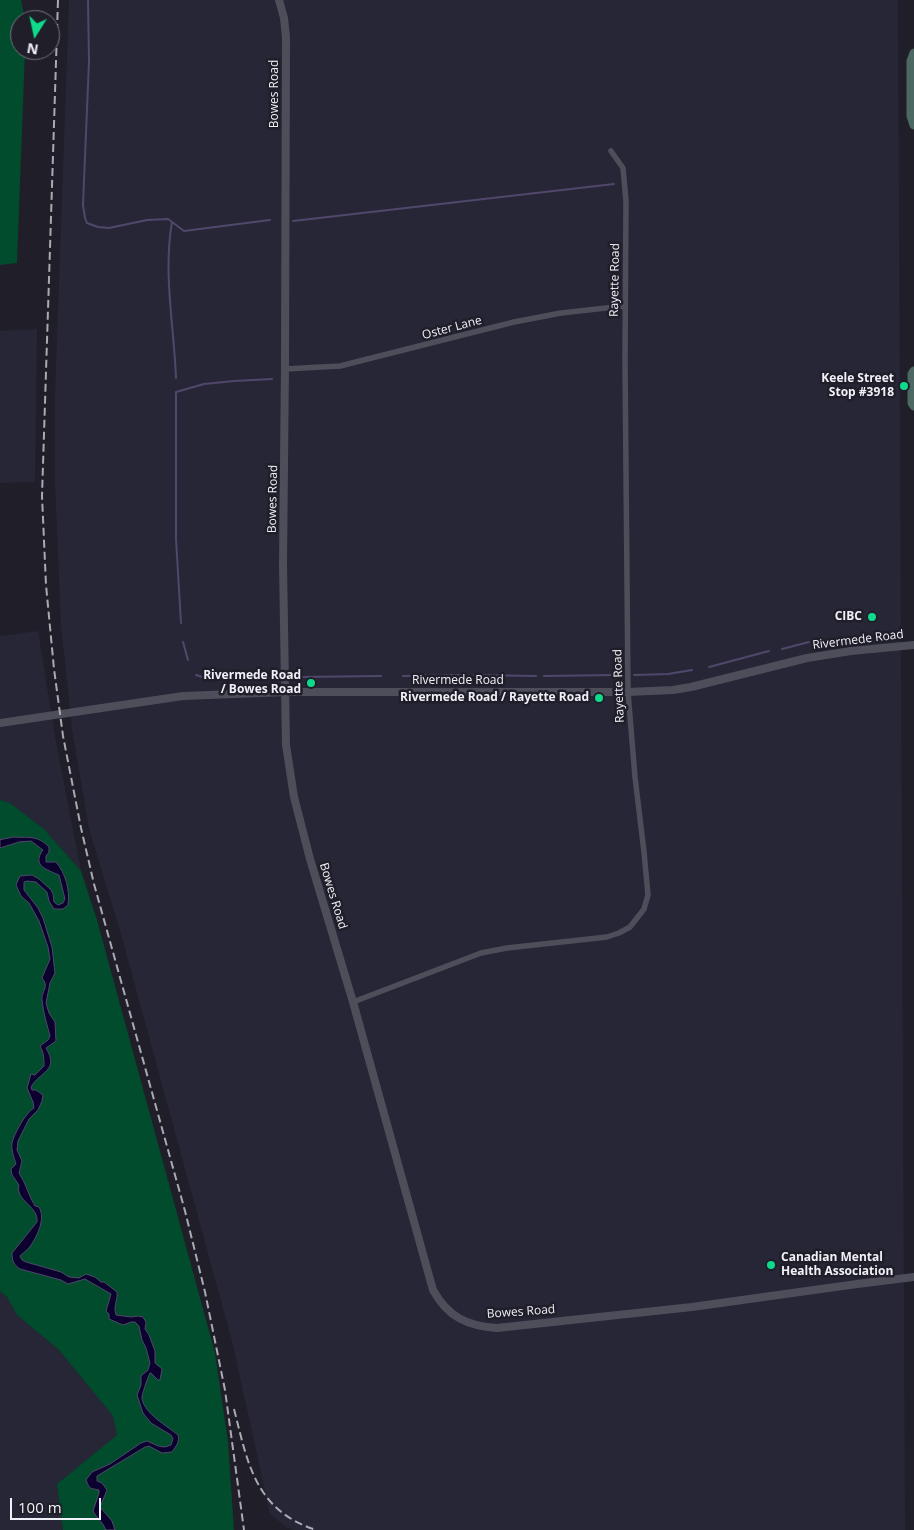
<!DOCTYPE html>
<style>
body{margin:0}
#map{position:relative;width:914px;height:1530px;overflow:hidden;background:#1f1e29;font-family:"Open Sans",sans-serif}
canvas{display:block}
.north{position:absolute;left:10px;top:10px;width:50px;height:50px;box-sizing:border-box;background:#1f1e29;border:1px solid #73727c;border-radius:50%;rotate:190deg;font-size:14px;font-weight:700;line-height:20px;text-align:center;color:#f0f0f8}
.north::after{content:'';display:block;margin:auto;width:18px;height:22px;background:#0fd98a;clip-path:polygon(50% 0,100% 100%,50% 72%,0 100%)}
.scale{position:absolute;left:10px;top:1498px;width:91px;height:22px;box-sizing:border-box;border:2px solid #f0f0f8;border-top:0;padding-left:6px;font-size:15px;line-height:18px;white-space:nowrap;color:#f0f0f8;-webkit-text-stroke:4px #1f1e29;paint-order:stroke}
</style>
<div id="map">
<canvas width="914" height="1530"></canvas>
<div class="north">N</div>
<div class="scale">100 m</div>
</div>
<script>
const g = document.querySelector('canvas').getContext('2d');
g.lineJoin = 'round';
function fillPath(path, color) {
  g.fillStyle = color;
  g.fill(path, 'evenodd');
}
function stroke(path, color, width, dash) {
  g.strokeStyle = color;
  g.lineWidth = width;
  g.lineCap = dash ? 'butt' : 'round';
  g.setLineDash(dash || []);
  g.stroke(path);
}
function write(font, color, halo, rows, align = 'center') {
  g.font = font + ' "Open Sans",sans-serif';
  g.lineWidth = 5;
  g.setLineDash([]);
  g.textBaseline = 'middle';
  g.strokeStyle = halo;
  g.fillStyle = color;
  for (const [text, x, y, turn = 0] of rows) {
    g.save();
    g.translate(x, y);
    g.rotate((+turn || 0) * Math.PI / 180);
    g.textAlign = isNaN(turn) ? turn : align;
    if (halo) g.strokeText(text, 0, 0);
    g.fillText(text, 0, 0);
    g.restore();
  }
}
fillPath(new Path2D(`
 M69 0H898L905 1530H294L286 1527 270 1514 232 1341 121 934 89 829 72 729 61 625 55 483V395Z
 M37 329 35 482 0 483V331Z
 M38 631 56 742 81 871 44 829 10 803 0 800V636Z
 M0 1291 7 1297 17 1315 59 1350 113 1416 117 1435 57 1484 63 1530H0Z`), '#272637');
fillPath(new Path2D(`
 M0 0H21L25 20H20V50H25L17 263 0 265Z
 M0 800 10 803 44 829 81 871 97 920 215 1353 228 1442 234 1530H63L57 1484 117 1435 113 1416 59 1350 17 1315 7 1297 0 1291Z`), '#004c2c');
const water = new Path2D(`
 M14 837C30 838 37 835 49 847V852L46 856V862H56C66 874 70 890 68 905L63 909H54L49 901 47 892 36 882 27 881 24 882V890L38 908 43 918 52 947 55 973 50 983 46 1003 49 1013 55 1022 56 1041 46 1048C60 1071 39 1072 31 1087L32 1090H36L43 1095 42 1101 38 1110 29 1119 18 1141 17 1150 22 1161 19 1173C26 1183 28 1195 35 1206L39 1207C46 1219 37 1237 29 1248 26 1251 23 1253 20 1256L22 1260 26 1262 61 1272 69 1277 79 1278 86 1274 95 1277 101 1282H104L117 1292C118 1300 113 1306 116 1315L131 1317 138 1316 143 1317 146 1322 145 1329 149 1335 155 1351V1363L162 1369 160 1380H158L151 1373H150C148 1377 141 1396 142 1399 145 1414 167 1426 178 1435 180 1442 176 1446 172 1452L162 1453 149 1446 145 1447 97 1476V1481L102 1483 107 1490 100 1507 112 1521 115 1530H106C103 1522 97 1519 93 1511L99 1493V1490C90 1488 90 1490 86 1480L92 1472 110 1464 141 1443 147 1441 158 1446 165 1447 171 1445 173 1439 171 1435 151 1423 143 1413 137 1395 141 1385V1376L148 1370 150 1363 146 1348 142 1340 139 1326 135 1322H131L123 1325 109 1319V1314L106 1311 111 1294 85 1279 68 1284 61 1280 20 1269C14 1265 12 1261 12 1253L37 1222C39 1206 15 1201 19 1185L12 1175 11 1169 16 1164C14 1157 11 1150 12 1143 14 1134 26 1112 34 1108L33 1102 27 1088 31 1074 35 1075 44 1066C44 1059 44 1053 40 1046L48 1040 50 1036C47 1024 43 1012 42 1000 41 991 50 987 42 978L50 959 48 947 39 921 29 903 21 896 16 885 20 876 32 875 39 879 51 890 53 894 54 902 58 905 63 903 65 899 59 875C48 870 31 866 43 850L31 841 19 842 0 848V840Z`);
fillPath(water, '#0c002f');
stroke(water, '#50486b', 1);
stroke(new Path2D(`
 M88 0 89 61 83 205 85 218 87 223 98 227 109 228 147 220 168 219 184 231 270 220
 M293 221 614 184
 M172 222C163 273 174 326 176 378
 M181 623 176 539V392L204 384 234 381 272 379
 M183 642 188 660
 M782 649 809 642
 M709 667 769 651
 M196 675 209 679 274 677
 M474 675 536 676
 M634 675 668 674 692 670
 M403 676 466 675
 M544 676 617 675
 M298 677 381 676`), '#50486b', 2);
stroke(new Path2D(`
 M285 369 340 366 514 322 561 313 624 306
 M353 1002 481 953 507 948 607 937 619 933 630 927 644 909 648 895 644 852 635 777 628 692 625 360 626 201 623 168 611 151`), '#4e4e5b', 5.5);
stroke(new Path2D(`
 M279 0 284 18 286 37 285 365 283 564 286 745 294 797 310 859 353 1002 433 1290C448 1317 467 1326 497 1328L692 1307 857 1284 914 1277
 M0 723 183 696 286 692H628L673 690 691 687 807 658 851 651 914 645`), '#4e4e5b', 8);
stroke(new Path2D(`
 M914 53 911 61V116L914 125
 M914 371 912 374V403L914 406`), '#4c6863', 9);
stroke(new Path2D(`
 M58 0 42 496 46 585 54 669 63 736 81 828 94 884 185 1211 205 1292 225 1390 244 1530
 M234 1409C248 1464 255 1510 316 1530`), '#aaaab3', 2, [8, 4]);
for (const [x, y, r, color] of [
 [904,386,5,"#0fd98a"],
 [872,617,5,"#0fd98a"],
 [311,683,5,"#0fd98a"],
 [599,698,5,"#0fd98a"],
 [771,1265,5,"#0fd98a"]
]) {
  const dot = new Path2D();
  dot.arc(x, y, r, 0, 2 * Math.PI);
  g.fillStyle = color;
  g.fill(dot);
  stroke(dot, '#1f1e29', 2);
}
write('12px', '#f0f0f8', '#1f1e29', [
 ["Bowes Road",275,94,-90],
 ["Rayette Road",615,280,-89],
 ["Oster Lane",452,328,-15],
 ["Bowes Road",273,499,-89],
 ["Rivermede Road",858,640,-7],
 ["Rivermede Road",458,681],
 ["Rayette Road",619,686,-92],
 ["Bowes Road",333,896,73],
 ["Bowes Road",521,1312,-4]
]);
write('bold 12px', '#f0f0f8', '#1f1e29', [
 ["Keele Street",894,379],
 ["Stop #3918",894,393],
 ["CIBC",862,617],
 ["Rivermede Road",301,676],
 ["/ Bowes Road",301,690],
 ["Rivermede Road / Rayette Road",589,698],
 ["Canadian Mental",781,1258,"left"],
 ["Health Association",781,1272,"left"]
], 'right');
</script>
